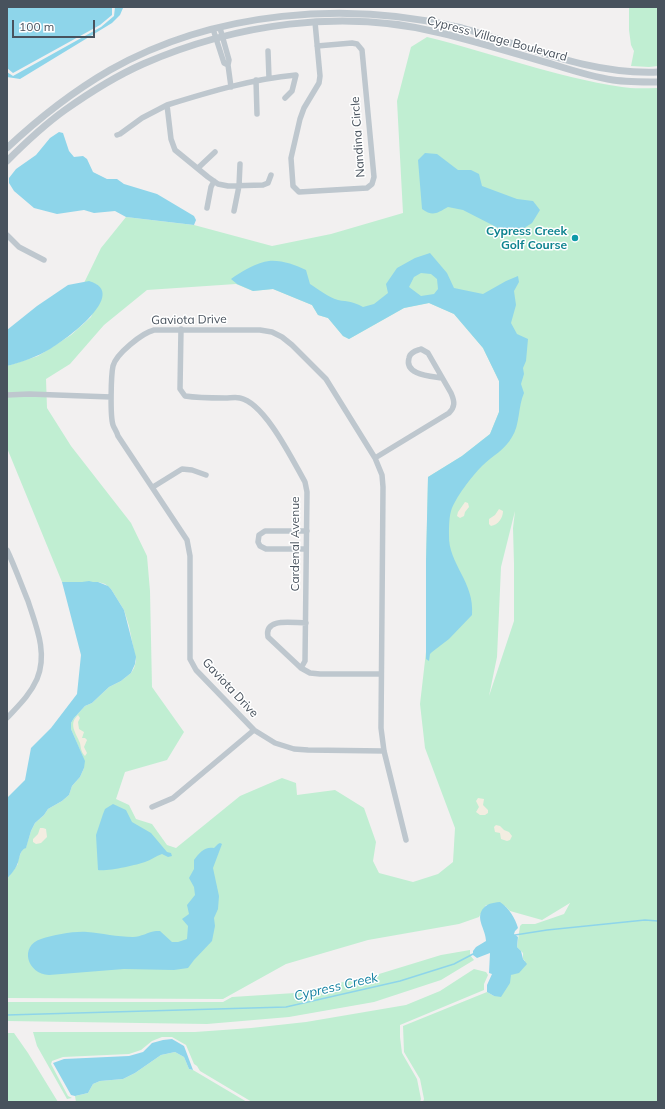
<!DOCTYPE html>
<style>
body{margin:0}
#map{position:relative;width:665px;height:1109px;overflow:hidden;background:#f2f0f0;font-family:Mulish,sans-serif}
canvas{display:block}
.frame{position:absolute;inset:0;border:8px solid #48525d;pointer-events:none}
.scale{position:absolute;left:12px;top:20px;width:83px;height:18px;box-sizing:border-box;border:2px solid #48525d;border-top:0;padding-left:5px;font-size:12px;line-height:14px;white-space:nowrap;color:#48525d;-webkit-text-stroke:3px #fff;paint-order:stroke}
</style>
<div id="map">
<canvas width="665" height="1109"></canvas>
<div class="frame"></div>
<div class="scale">100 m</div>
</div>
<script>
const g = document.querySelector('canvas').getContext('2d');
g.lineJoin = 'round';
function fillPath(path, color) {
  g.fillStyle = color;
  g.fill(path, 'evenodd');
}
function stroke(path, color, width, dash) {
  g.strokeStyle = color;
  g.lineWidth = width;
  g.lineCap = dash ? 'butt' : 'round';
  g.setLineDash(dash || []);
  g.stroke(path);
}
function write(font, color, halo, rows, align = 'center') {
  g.font = font + ' Mulish,sans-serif';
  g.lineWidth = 3;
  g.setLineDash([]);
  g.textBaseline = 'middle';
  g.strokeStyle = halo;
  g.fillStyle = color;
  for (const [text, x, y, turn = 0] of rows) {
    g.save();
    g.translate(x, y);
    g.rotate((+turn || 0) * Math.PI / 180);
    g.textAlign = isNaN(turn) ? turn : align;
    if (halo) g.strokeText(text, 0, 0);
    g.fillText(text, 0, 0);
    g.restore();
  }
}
fillPath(new Path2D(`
 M629 7H658V66L649 67 631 66 634 51 631 45 629 30Z
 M427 37C492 53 555 77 622 87 633 89 646 88 658 88V1102H588L587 1101 585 1102H423L424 1099 420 1079 404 1052 403 1026 487 992 494 996 511 975 525 961 523 959V953L517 947 520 926 522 924H535L564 914 570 903 542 920 510 911 505 906 486 905 479 917 459 924 368 940 286 964 223 999 7 998V879L18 864V860L22 850 26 847 31 831 35 823 44 815 48 809 62 801 69 795 72 786 80 777 84 768 83 757 71 729V723L74 718 85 706 92 703 109 687 121 681 131 673 134 668 136 661 129 626 124 610 111 589 105 584 98 582H62L7 448V366L38 356 71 335 91 317 101 291 97 285 89 282 84 283 101 248 126 217 194 225 272 246 331 234 403 213 397 101 411 47ZM236 284 253 291 273 289 312 305 318 315 328 318 343 336 349 339 404 308 429 303 454 314 483 348 499 381V412L490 434 462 456 428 477 426 562V652L420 704 425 748 455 828 453 862 438 874 413 882 379 873 373 861 376 842 364 808 335 790 297 795 296 783 282 778 240 796 176 848 167 845 152 824 136 819 129 805 116 799 125 772 167 760 184 732 152 687 150 591 147 556 131 523 71 446 47 408 46 379 70 364 104 325 147 290ZM515 511 513 528 514 564V621L489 696 497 657 501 567Z
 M470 950V955L474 960 441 980 374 1002 289 1017 207 1024 7 1021V1002H223L232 997 295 993 379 974 441 955Z
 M474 969 486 972 488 975 484 984V990L400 1025V1037L402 1053 417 1079 421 1099 420 1102H252L200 1071 197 1066 194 1064 186 1045 172 1037H162L152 1041 141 1050 129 1054 63 1057 52 1061 51 1064 68 1096 72 1098 67 1099 37 1046 33 1032H195L251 1028 306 1022 406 1005 440 991Z
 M7 1033H14L28 1053 58 1102H7Z
 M175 1052 184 1057 189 1069 193 1070 247 1102H76L75 1096 88 1093 93 1084 100 1081 123 1079 135 1073 161 1055Z`), '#c0eed2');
fillPath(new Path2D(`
 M465 502 468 503 469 507 465 512 464 516 460 518 457 516 458 512Z
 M499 509 503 511C503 518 498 525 491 526L489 524V519L495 515Z
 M78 715 80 718 78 722 79 729 84 732 82 738H85L87 740 84 747 87 753 85 756C81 752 81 748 80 743 76 733 68 724 78 715Z
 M478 798 484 799 483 805 488 810V813L485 815H480L476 812 479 807 476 801Z
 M496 825 500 826 504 830 509 832 512 836 510 840 507 841 501 839 500 833 495 832 494 827Z
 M40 828H43L46 829 47 837 41 843 36 844 33 842V839L38 834Z`), '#f3ede1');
fillPath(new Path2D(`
 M7 7H112V15L100 25 13 73 7 68Z
 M115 7 123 8 120 15 112 23 20 79 7 77V72L13 76 101 27 114 16Z
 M59 132 63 133 69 151 74 157 83 156 87 159 93 172 107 179H117L124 184 157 194 194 216 196 220 194 225 126 217 115 211 94 213 84 210 57 214 34 208 14 191 9 183V178L16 169 36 155 50 138Z
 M425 153 437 154 458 170H471L479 174 482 186 517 199 533 201 540 210 532 223 518 232 504 231 463 210 448 207C437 213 433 217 422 209L418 160Z
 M430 253 447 273 454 288 483 294 506 281 518 276 519 282 514 291 516 305 511 323 517 334 528 339 526 361 523 368 524 374 521 384 524 393C518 406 520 425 512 437 505 450 492 456 482 466 472 476 455 498 451 511 449 518 449 528 449 535 448 564 475 582 472 615L449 639 432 652 430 654 429 661 426 659V562L428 477 462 456 490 434 499 412V381L483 348 454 314 429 303 404 308 349 339 343 336 328 318 318 315 312 305 273 289 253 291 237 284 231 279C240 272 258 262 269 261 282 260 295 265 306 270L310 284C318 289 328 297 338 300 349 302 352 301 363 307L374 304 388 293 386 284 397 268 415 258ZM421 273 431 274 437 279 438 289 434 294 421 296 409 287 414 277Z
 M89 281C131 293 64 341 50 349 37 357 22 362 7 366V330L37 306 68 285Z
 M89 581 93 582H98L108 586 111 589 124 610 136 657 135 664 131 673 121 681 109 687 92 703 85 706 74 718 71 723V729L85 761 84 768 80 777 72 786 69 795 62 801 48 809 44 815 35 823 31 831 26 848C19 850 20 859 17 865 15 870 10 875 7 879V798L25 780 31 748 51 728 77 694 81 655 62 582H82Z
 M113 804 126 810 132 822 151 833 167 852 171 853 172 856 168 857 162 854C156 856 151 860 145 862 137 865 105 872 98 870L96 835 103 814 105 809Z
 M218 844 220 843 222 844 213 868 219 896 218 909 214 918 215 926 212 941 194 960 188 968 174 970 124 969 49 975C27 974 19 946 41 939 54 935 74 931 87 932 102 933 117 937 133 937 141 937 148 932 156 931H160L172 942H178L187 939 188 926 182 919 189 914 187 905 195 895 194 887 189 878 194 869V860C199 853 205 846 214 848Z
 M500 902C509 908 515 918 518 928L515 931 514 934 518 937 517 947 521 951 523 959 527 964 519 973 511 975 510 983 501 997 494 996 487 992V985L492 974 489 973 490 953 477 958 473 955V951L476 947 486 941C486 930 476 920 482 910 487 903 492 903 500 902Z
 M172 1039 184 1046 193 1070 189 1069 184 1057 175 1052 161 1055 135 1073 123 1079 100 1081 93 1084 88 1093 75 1096 71 1095 53 1063 64 1059 129 1056 143 1052 152 1043 163 1040Z`), '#8ed5ea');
stroke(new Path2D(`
 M515 935 547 930 645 920 658 921
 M7 1015 286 1007 400 981 454 964 473 954`), '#8ed5ea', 1.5);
stroke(new Path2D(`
 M315 22 320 76 319 83 304 108 300 119 291 158 293 186 299 192 367 188 372 184 374 177 362 50 357 44 352 43 317 46
 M220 28 229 60 228 65 231 87
 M213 29 224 63 228 65
 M268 51 269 78
 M256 80 257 114
 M117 135 120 134 142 118 167 105
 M198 168 215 152
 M271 175 268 183 263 185 228 186 218 184 208 177 175 150 171 139 167 105C209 92 252 79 296 75L292 91 285 98
 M207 208 211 187 214 181
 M234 211 239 186 240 164
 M7 235 19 247 44 260
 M181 329 180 389 185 396C198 398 211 398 225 398 230 398 236 397 240 398 265 403 293 461 305 482L307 492 305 661 301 668
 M7 395 29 394 111 397
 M375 458 449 413C455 407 455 402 451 393L428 353 421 349C416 351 410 352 409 358 404 375 431 376 442 378
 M153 487 182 469 192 470 206 475
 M306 549H266L260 546 258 542 259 535 265 531H307
 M7 550C15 567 21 584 28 601 36 626 48 653 37 679 30 695 18 706 7 718
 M306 623C292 623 264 617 268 637L301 668 310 673 320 674H381
 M384 751 308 750 294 749 275 743 254 730 196 670 190 659V556L187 540 118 436C117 432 114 428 113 425 110 416 111 375 113 366 116 354 142 333 154 330H260L272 332 282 337 292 345 326 379 375 458 382 475 383 487 381 728 384 751 406 840
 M152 807 173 798 254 730`), '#bec7ce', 5.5);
stroke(new Path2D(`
 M7 148C39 118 72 92 110 70 214 11 347 0 462 28 526 46 590 75 658 72
 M7 161C25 143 44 125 65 110 89 93 116 76 143 64 235 24 342 8 441 33 479 42 517 54 555 65 574 71 593 77 613 80 627 82 643 82 658 82`), '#bec7ce', 7);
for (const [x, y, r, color] of [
 [575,238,4,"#0f9aa8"]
]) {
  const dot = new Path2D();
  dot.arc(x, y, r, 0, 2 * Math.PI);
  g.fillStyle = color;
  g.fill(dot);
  stroke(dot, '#fff', 1.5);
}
write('12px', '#48525d', '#fff', [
 ["Cypress Village Boulevard",497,39,15],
 ["Nandina Circle",358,137,-94],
 ["Gaviota Drive",189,320,-1],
 ["Cardenal Avenue",295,544,-90],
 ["Gaviota Drive",230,688,47]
]);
write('bold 12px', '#0d838f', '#fff', [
 ["Cypress Creek",567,231],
 ["Golf Course",567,245]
], 'right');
write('italic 13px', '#107fa0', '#fff', [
 ["Cypress Creek",336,987,-13]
]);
</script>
